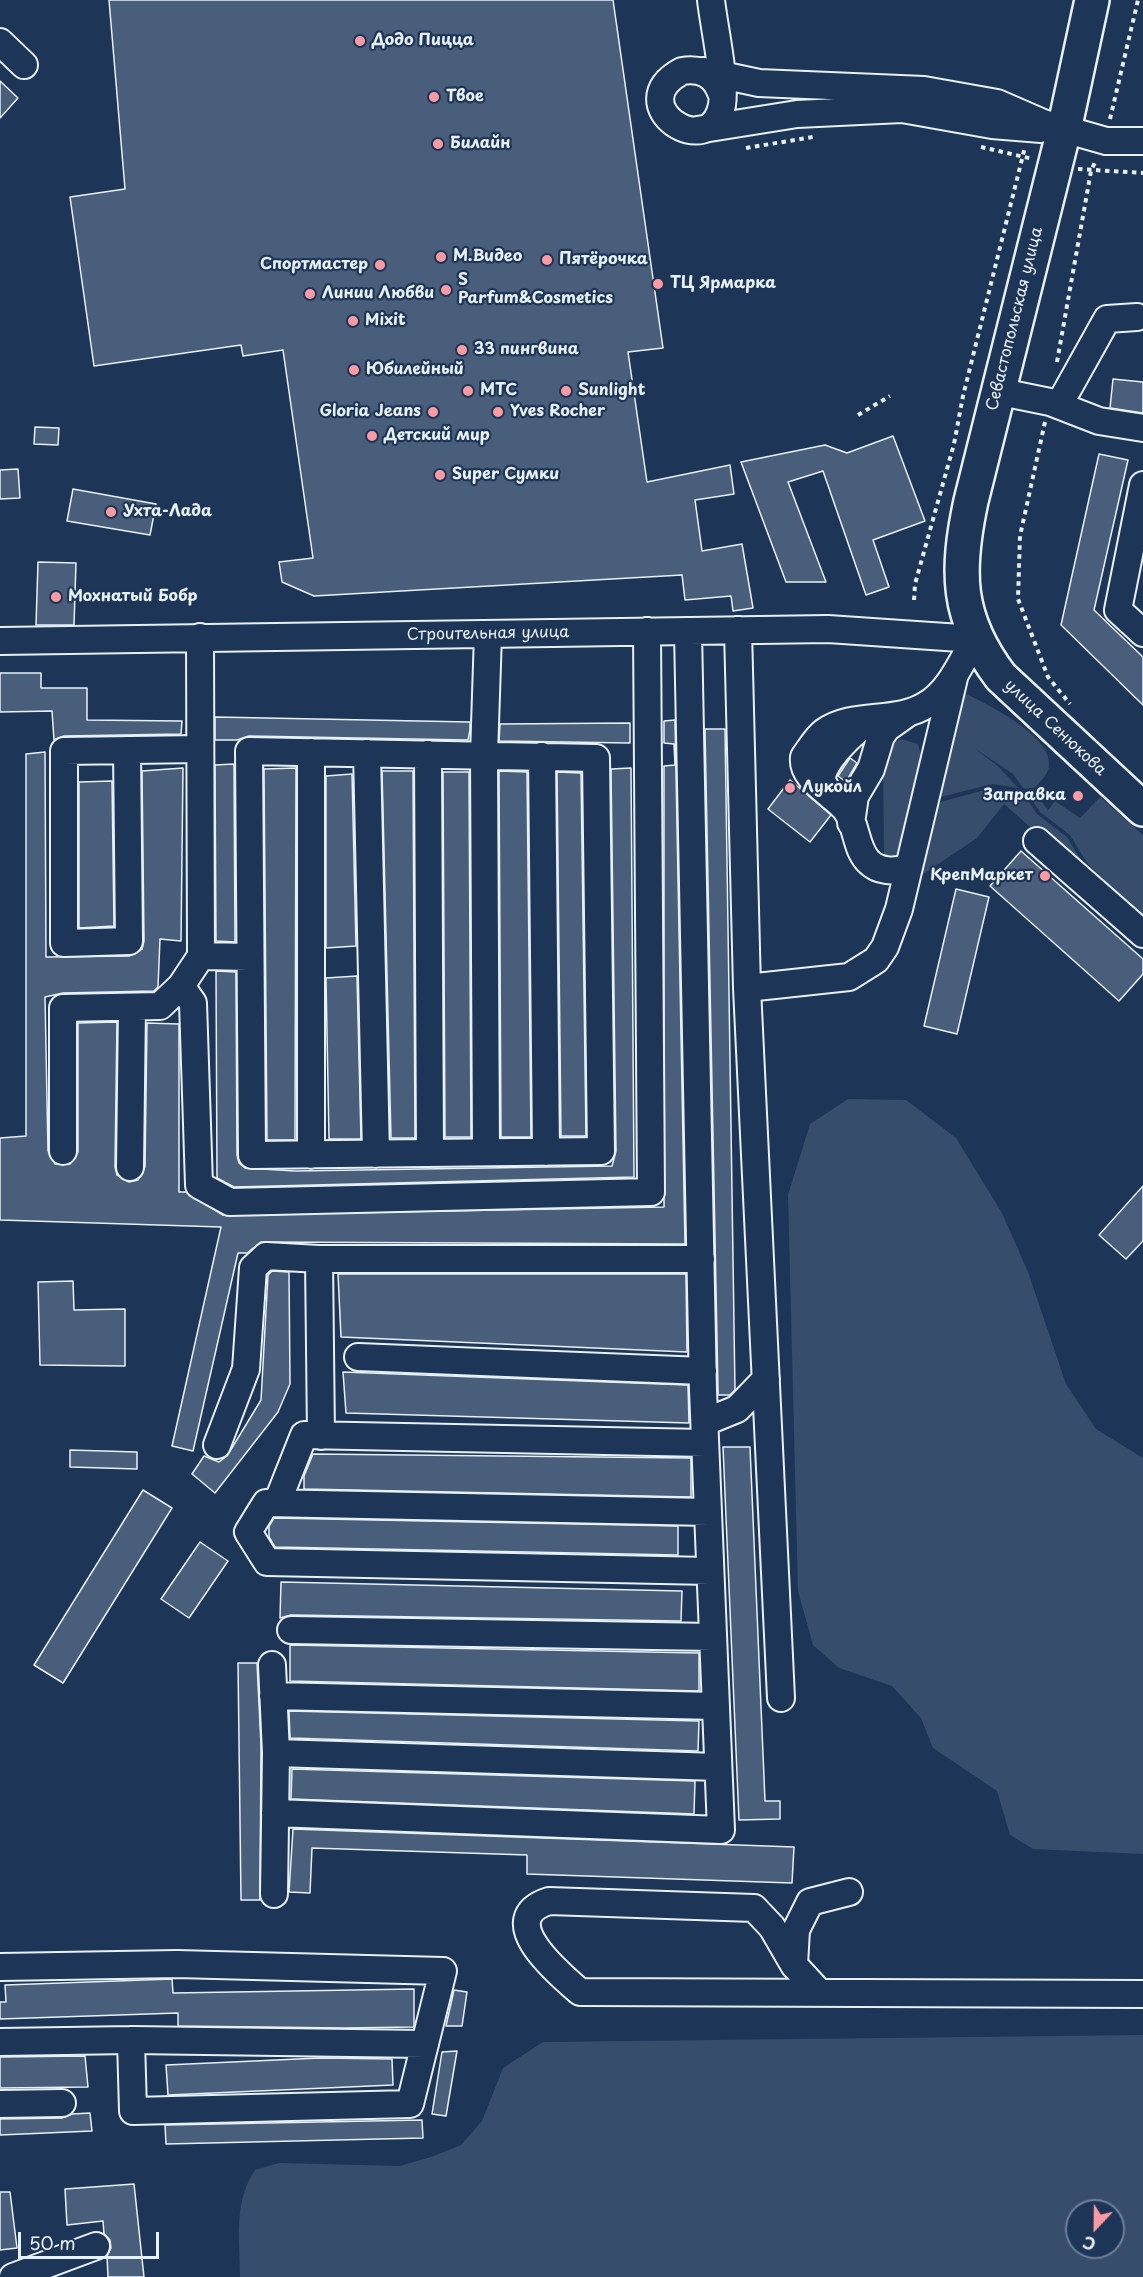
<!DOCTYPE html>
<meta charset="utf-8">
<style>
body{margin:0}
#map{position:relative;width:1143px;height:2277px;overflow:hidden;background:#1d3557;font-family:"Playpen Sans",sans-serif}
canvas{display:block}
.north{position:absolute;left:1065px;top:2199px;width:60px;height:60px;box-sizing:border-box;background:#1d3557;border:2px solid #6e8097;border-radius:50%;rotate:202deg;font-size:16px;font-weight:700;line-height:24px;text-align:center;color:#e8f1f8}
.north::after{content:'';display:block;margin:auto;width:21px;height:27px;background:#ff9aa2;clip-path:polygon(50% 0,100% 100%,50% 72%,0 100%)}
.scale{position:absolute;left:18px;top:2232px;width:141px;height:27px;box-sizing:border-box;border:3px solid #e8f1f8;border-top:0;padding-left:8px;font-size:18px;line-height:21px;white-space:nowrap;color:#e8f1f8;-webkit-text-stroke:4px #1d3557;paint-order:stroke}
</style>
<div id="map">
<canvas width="1143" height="2277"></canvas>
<div class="north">С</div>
<div class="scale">50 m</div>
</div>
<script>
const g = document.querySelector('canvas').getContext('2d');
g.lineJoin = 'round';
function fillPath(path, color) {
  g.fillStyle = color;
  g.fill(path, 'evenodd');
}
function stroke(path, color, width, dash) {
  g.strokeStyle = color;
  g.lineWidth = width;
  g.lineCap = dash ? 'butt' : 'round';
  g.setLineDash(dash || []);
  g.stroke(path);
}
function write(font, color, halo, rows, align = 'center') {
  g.font = font + ' "Playpen Sans",sans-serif';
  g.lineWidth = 4.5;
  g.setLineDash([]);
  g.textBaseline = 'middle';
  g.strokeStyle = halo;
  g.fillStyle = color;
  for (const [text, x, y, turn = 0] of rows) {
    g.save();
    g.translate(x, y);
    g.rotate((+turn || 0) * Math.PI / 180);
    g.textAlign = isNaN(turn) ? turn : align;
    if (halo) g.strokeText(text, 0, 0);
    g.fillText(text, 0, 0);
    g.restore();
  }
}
fillPath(new Path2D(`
 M960 691C983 702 1053 735 1049 766 1048 775 1040 782 1034 788L1024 789 1013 774 974 748 999 767 1018 788 992 784 937 798Z
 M901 739 918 744 921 755 901 848 896 856 889 859 884 853 883 762 887 746Z
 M988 789 1023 793 1037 814 1067 837 1084 865 1143 927 1004 804 977 838 922 875 937 803Z
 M1027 793H1035L1048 810 1055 801 1080 818 1100 797 1143 835V918L1087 863 1070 835 1040 812Z
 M848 1099 906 1100 956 1138 1002 1213 1028 1272 1066 1384 1096 1429 1143 1458V1854L1033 1849 1010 1835 997 1791 933 1748 921 1718 892 1686 839 1668 813 1645 798 1591 788 1195 810 1124Z
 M1143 2035V2277H240C240 2239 233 2203 255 2170L279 2163 400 2166 431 2157 461 2145 482 2121 503 2068 543 2042ZM1077 2211H1113V2247H1077Z`), '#374d6c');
const building = new Path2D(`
 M109 0H613L663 348 628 352 647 482 730 465 734 494 695 500 702 551 742 544 753 608 733 611 731 596 685 600 682 575 314 596 282 582 279 562 313 558 283 350 243 356 241 345 94 366 70 197 125 189Z
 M0 81 18 98 0 118Z
 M1113 379 1143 382V413L1110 408Z
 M35 427 59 428 58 445 34 444Z
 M893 436 925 521 873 540 889 587 866 595 823 471 788 482 826 582H786L741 462 825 445 847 453Z
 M1099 454 1128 460 1094 610 1143 657V705L1061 625Z
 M18 469 20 498 0 499V470Z
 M73 489 156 504 150 535 67 521Z
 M38 562 76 563 74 625H36Z
 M0 673H41V688H87V720L182 721 181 734 64 736 54 740 52 711 0 712Z
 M215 717 470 722V730L468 740 249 736 237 740H215Z
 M675 720 685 1244 261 1242 247 1253H238L193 1451 172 1446 221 1227 0 1220V1138L26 1136V754L45 752 46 957 129 956 142 949 144 941 142 771 183 768 181 941 160 939 158 987 154 991 63 993 45 997 48 1151 55 1164H70L78 1152V1023L117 1022 115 1167 117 1175 129 1182 138 1180 145 1167 147 1023 179 1024V1192H186L223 1215 664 1207V766L675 765 674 744 664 743V721Z
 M630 723V743L499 741 500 724Z
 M705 729H725L735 1390 730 1395H718V1390Z
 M850 758 857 763 846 782 838 776Z
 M234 764 235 942 216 941 215 765Z
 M296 768 295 1140H267L264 769Z
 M631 768 634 1177 234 1187 217 1178 216 971 236 972 237 1155 239 1163 245 1168 295 1171 612 1166 616 1151 611 769Z
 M382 771H413L415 1138H391Z
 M499 771 527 772 531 1137H501Z
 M443 772H469L471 1137H445Z
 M557 772 581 773 586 1136H561Z
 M352 774 356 946 326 948V776Z
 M790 780 831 815 810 842 768 809Z
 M112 781 114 926 79 928V782Z
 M1021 851 1143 959V974L1119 1001 990 886Z
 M956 889 989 897 957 1034 924 1026Z
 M357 976 361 1139H329L326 978Z
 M1143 1186V1241L1126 1259 1099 1235Z
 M272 1271 289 1272 290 1384 278 1412 215 1493 192 1474 204 1456 219 1462 227 1456 261 1400 268 1275Z
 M338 1274H686L687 1352 341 1337Z
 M73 1281 74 1310 125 1309V1366L40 1365 38 1282Z
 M343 1372 688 1385 689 1423 346 1413Z
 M723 1447H750L765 1801H780V1819L739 1820Z
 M70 1450 137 1452V1469L70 1467Z
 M313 1454 691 1458V1497L304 1489V1476Z
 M143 1490 172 1508 63 1683 34 1665Z
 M274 1518 678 1526V1555L275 1547 269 1537V1526Z
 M200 1542 228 1561 189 1618 161 1599Z
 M281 1582 682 1591 681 1621 291 1615 280 1618Z
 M290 1645 699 1653V1691L290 1681Z
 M238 1663H257L261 1745 260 1900H241Z
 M289 1711 699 1721 698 1751 290 1738Z
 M292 1769 695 1781 694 1814 291 1799Z
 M293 1829 794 1847 792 1883 527 1874V1855L312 1848 310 1893 289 1892Z
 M172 1979 173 1993 414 1989V2027L344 2028 178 2026V2013L0 2019V2002H6L5 1985Z
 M454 1990 467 1992 462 2026H446Z
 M457 2051 446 2116 432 2114 442 2052Z
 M85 2056 88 2087 0 2088V2057Z
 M320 2058 392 2059 393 2085 168 2095 166 2065Z
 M90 2113 92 2131 0 2135V2119L62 2118 72 2114Z
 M422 2120 423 2138 166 2144 165 2125Z
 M134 2184 144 2277H108L107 2256 111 2248 110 2240 104 2234 103 2221 67 2225 65 2189Z
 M0 2192H10L17 2248 0 2250Z`);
fillPath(building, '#495e7a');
stroke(building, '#e8f1f8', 1.5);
const minor = new Path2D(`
 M711 0C714 27 726 80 722 105 711 165 619 105 682 71 702 68 715 75 722 95
 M0 42 24 65
 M703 71 759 83 924 90 997 103 1043 123 1106 141H1143
 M697 130 797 114 902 109 992 125 1041 129
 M996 391 1050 402 1099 421 1143 428
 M1059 405 1107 319 1137 317
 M1143 485 1118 610 1143 633
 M738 630 747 988 781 1698
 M0 641 828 629 975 639C961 662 950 691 926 705 896 724 853 711 824 732 816 738 810 749 804 757 801 780 834 794 846 810 857 825 855 847 868 861 878 872 895 872 907 868
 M127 750 129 941 64 943V751L200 749
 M249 751 596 758 601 1151 252 1155Z
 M311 752V1155
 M367 753 376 1154
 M428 754 430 1153
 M542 756 546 1152
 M832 797 822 782C820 762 854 731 870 721
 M851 823 855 796 871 769 881 736 887 728 908 713
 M1037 841 1143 934
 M201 956 250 957
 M181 986 193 1003 199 1185 230 1202 651 1192 647 631
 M747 988 849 977 876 960 885 947 899 909 954 678
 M63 1151V1008L160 1006 181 986 201 956 200 637
 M486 1152 484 755 488 634
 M130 1167 132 1007
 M358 1357 703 1371
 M705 1422 737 1409 766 1379
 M321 1436 319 1259H701
 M217 1445 246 1369 253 1268 266 1256 319 1259
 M277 1503 304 1435 705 1443
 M708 1512 266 1503 248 1532 267 1562 710 1571
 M291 1630 713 1637
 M272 1665 276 1753 274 1894
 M273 1696 716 1706
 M276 1753 718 1767
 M275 1813 721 1830 703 1390 688 631
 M794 1965 796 1930 810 1902 849 1892
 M0 1967 177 1964 443 1971 410 2104 133 2111 131 2040
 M819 1992 794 1965 772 1927 754 1908 549 1901C493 1919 558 1973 580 1992L1143 1994
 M0 2042 131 2040 425 2044
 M0 2104 62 2103
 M13 2277 96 2246`);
const major = new Path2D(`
 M1092 0 1064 130 971 501C956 571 956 618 1001 677L1143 809`);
stroke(minor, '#e8f1f8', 30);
stroke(major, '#e8f1f8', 38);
stroke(new Path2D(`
 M1110 119 1138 0
 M981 147 1033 159
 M746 148 813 137
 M1078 169 1143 173
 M1057 362 1091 171 1096 160
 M858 415 890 396
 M1045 422 1020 536 1018 599 1048 677 1070 704
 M914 600 915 584 954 444 963 396 1025 147`), '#e8f1f8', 4, [4.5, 4.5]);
stroke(minor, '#1d3557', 26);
stroke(major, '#1d3557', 33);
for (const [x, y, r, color] of [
 [360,41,6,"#ff9aa2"],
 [434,97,6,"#ff9aa2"],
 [438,144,6,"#ff9aa2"],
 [441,257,6,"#ff9aa2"],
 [547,260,6,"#ff9aa2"],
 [380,265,6,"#ff9aa2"],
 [658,284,6,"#ff9aa2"],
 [446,290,6,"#ff9aa2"],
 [310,294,6,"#ff9aa2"],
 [353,321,6,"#ff9aa2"],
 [462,350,6,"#ff9aa2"],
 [354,370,6,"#ff9aa2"],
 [468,391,6,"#ff9aa2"],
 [566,391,6,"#ff9aa2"],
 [433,412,6,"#ff9aa2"],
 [498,412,6,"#ff9aa2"],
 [372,436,6,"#ff9aa2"],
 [440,475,6,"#ff9aa2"],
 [111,512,6,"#ff9aa2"],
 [56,597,6,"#ff9aa2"],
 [790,788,6,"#ff9aa2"],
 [1078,796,6,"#ff9aa2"],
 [1045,876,6,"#ff9aa2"]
]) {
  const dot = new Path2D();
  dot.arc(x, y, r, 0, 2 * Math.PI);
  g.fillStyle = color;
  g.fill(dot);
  stroke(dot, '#1d3557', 2);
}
write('bold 16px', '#e8f1f8', '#1d3557', [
 ["Додо Пицца",372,41],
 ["Твое",446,97],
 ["Билайн",450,144],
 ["М.Видео",453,257],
 ["Пятёрочка",559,260],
 ["Спортмастер",368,265,"right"],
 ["S",458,281],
 ["Parfum&Cosmetics",458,299],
 ["ТЦ Ярмарка",670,284],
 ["Линии Любви",322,294],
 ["Mixit",365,321],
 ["33 пингвина",474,350],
 ["Юбилейный",366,370],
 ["МТС",480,391],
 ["Sunlight",578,391],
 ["Gloria Jeans",421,412,"right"],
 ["Yves Rocher",510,412],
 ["Детский мир",384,436],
 ["Super Сумки",452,475],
 ["Ухта-Лада",123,512],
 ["Мохнатый Бобр",68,597],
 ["Лукойл",802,788],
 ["Заправка",1066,796,"right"],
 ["КрепМаркет",1033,876,"right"]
], 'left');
write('16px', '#e8f1f8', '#1d3557', [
 ["Севастопольская улица",1015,319,-76],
 ["Строительная улица",488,634,-1],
 ["улица Сенюкова",1055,728,43]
]);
</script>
